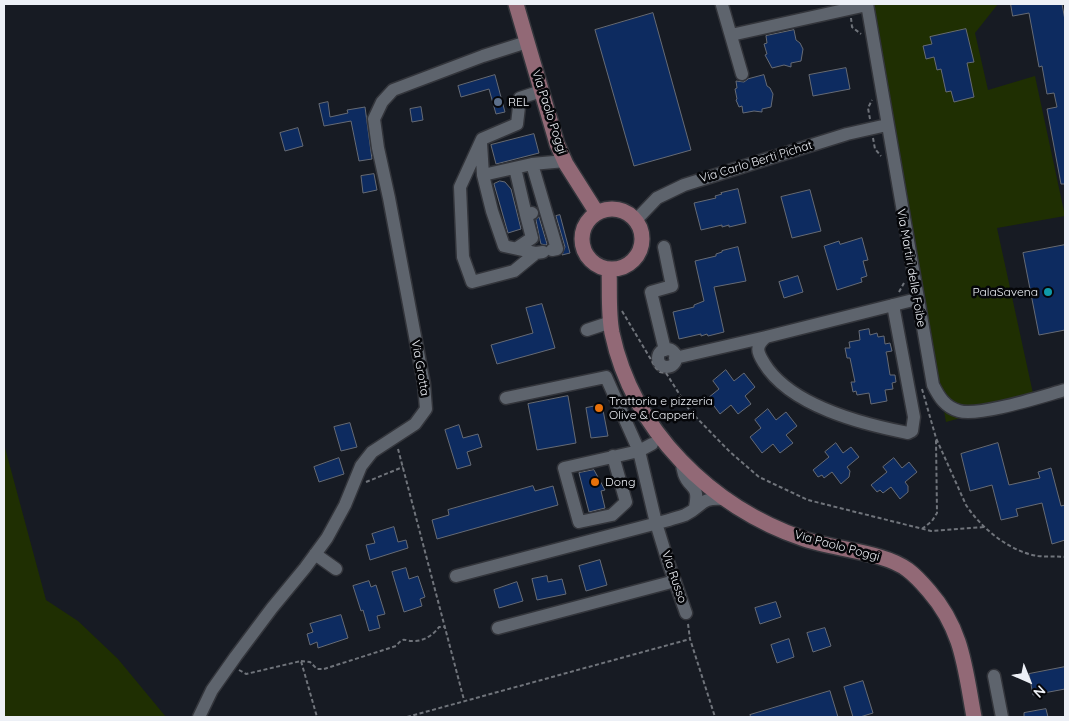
<!DOCTYPE html>
<style>
body{margin:0}
#map{position:relative;width:1069px;height:721px;overflow:hidden;background:#171b23;font-family:Quicksand,sans-serif}
canvas{display:block}
.frame{position:absolute;inset:0;border:5px solid #edf0f6;pointer-events:none}
.north{position:absolute;left:1004px;top:656px;width:50px;height:50px;-webkit-text-stroke:4px #050609;paint-order:stroke;rotate:136deg;font-size:14px;font-weight:700;line-height:20px;text-align:center;color:#edf0f6}
.north::after{content:'';display:block;margin:auto;width:18px;height:22px;background:#edf0f6;clip-path:polygon(50% 0,100% 100%,50% 72%,0 100%)}
</style>
<div id="map">
<canvas width="1069" height="721"></canvas>
<div class="frame"></div>
<div class="north">N</div>
</div>
<script>
const g = document.querySelector('canvas').getContext('2d');
g.lineJoin = 'round';
function fillPath(path, color) {
  g.fillStyle = color;
  g.fill(path, 'evenodd');
}
function stroke(path, color, width, dash) {
  g.strokeStyle = color;
  g.lineWidth = width;
  g.lineCap = dash ? 'butt' : 'round';
  g.setLineDash(dash || []);
  g.stroke(path);
}
function write(font, color, halo, rows, align = 'center') {
  g.font = font + ' Quicksand,sans-serif';
  g.lineWidth = 5;
  g.setLineDash([]);
  g.textBaseline = 'middle';
  g.strokeStyle = halo;
  g.fillStyle = color;
  for (const [text, x, y, turn = 0] of rows) {
    g.save();
    g.translate(x, y);
    g.rotate((+turn || 0) * Math.PI / 180);
    g.textAlign = isNaN(turn) ? turn : align;
    if (halo) g.strokeText(text, 0, 0);
    g.fillText(text, 0, 0);
    g.restore();
  }
}
fillPath(new Path2D(`
 M870 4H998L975 33 988 90 1035 76 1065 216 997 228 1034 398 946 422Z
 M4 444 46 600 78 621 118 659 166 717H4Z`), '#1f2f02');
const building = new Path2D(`
 M1011 4H1062L1065 20V184H1061L1047 109 1057 107 1054 93 1047 94 1042 66 1039 67 1029 13 1013 16Z
 M653 13 691 150 634 166 595 30Z
 M966 29 974 62 967 63 974 97 954 102 951 91 946 92 941 69 937 70 934 57 926 59 923 46 932 44 930 37Z
 M794 30 796 40 800 43 803 49 801 61 791 63V67L784 65 772 68 765 55 767 54 764 44 767 43 766 36Z
 M846 68 850 89 813 96 809 75Z
 M495 75 505 112 496 114 489 89 461 97 458 86Z
 M764 75 767 86 770 88 773 94 771 107 762 109V112L754 111 743 113 742 106 739 107 736 100 737 99 735 89 737 88 736 81 744 82 748 79Z
 M328 102 330 117 348 113 347 110 365 107 372 159 359 161 351 121 324 126 319 104Z
 M421 107 423 120 412 122 410 109Z
 M298 128 303 146 285 151 280 133Z
 M534 134 539 153 496 164 491 145Z
 M374 174 377 190 363 193 361 176Z
 M500 181 505 182 511 189 521 229 508 233 494 184Z
 M738 189 746 223 729 227V225L722 227V225L701 230 694 203 716 198 715 196 722 194 721 193Z
 M810 190 821 231 792 238 781 197Z
 M560 215 570 253 562 255 565 247 556 216Z
 M539 217 547 244 546 245 541 244 540 240 536 220Z
 M862 238 868 260 863 261 867 276 861 278 862 282 837 290 824 246 839 241 840 244Z
 M1065 245V330L1039 335 1023 253Z
 M738 247 746 281 714 287 724 332 708 336 707 334 701 336V334L679 339 673 312 694 307V305L704 301 695 261 716 256V254L722 252V251Z
 M798 276 803 292 784 298 779 282Z
 M542 304 555 348 497 364 491 345 533 333 526 308Z
 M869 329 870 335 877 333 878 337 884 336 885 344 890 343 892 351 886 352 887 356 890 375H895L896 382 892 383 893 389 885 390 887 401 871 404 869 393 857 395 856 391 853 392 851 382H855L850 358H847L845 348H850L849 342 860 340 859 331Z
 M726 370 734 381 744 373 755 387 745 396 751 404 738 414 731 405 720 414 708 398 719 389 713 381Z
 M568 396 576 443 537 450 528 404Z
 M602 405 608 436 591 438 586 408Z
 M768 409 776 420 786 412 797 426 786 435 793 443 780 453 773 444 762 453 750 437 761 428 755 420Z
 M350 423 357 447 341 451 334 427Z
 M459 425 463 438 478 434 482 447 467 452 471 465 457 469 445 430Z
 M836 443 843 453 851 447 859 457 847 467 850 471 849 477 841 484 832 472 824 478 822 475 818 477 813 470 829 457 825 452Z
 M998 443 1009 485 1040 478 1038 472 1051 468 1061 506 1065 505V540L1052 544 1042 503 1016 509 1018 516 1001 520 992 485 970 491 961 454Z
 M339 458 344 474 319 482 314 467Z
 M894 458 902 468 909 462 917 472 905 482 908 486V492L900 499 891 487 883 493 880 490 877 492 871 485 887 472 883 467Z
 M594 470 605 490 601 491 605 508 589 512 579 473Z
 M533 486 535 491 553 486 558 505 437 539 432 520 449 515 448 510Z
 M394 527 398 542 406 540 408 548 370 560 366 545 375 543 372 534Z
 M600 560 607 585 586 591 579 566Z
 M406 568 409 579 418 576 425 597 420 599 422 606 404 612 392 572Z
 M547 576 548 582 562 579 566 594 537 600 532 579Z
 M369 581 371 587 376 585 385 614 377 616 380 628 369 631 363 610 361 611 353 586Z
 M517 582 523 601 499 608 494 590Z
 M776 602 781 617 760 624 755 608Z
 M341 615 348 638 318 648 317 642 310 645 307 634 313 632 310 624Z
 M825 628 831 646 813 652 807 633Z
 M789 639 794 657 777 663 771 645Z
 M1065 667V689L1033 695 1029 674Z
 M863 681 873 713 860 717H853L844 687Z
 M830 691 838 717H751L750 715Z
 M1046 709 1048 717H1024V713Z`);
fillPath(building, '#0d2b60');
stroke(building, '#666b75', 1);
const minor = new Path2D(`
 M867 4 933 385C939 397 945 407 959 411 979 417 1043 396 1065 390
 M722 5 742 74
 M731 35 867 5
 M541 91 520 98 517 124 482 139 460 187 463 257 472 282 514 271 536 253 543 252
 M481 143 483 175 532 164
 M515 168 526 215
 M483 175 492 211 504 246 536 253
 M636 220 657 198 684 185 847 134 887 125
 M664 247 672 286 651 292 665 350
 M517 248 532 238 526 215 532 213
 M552 250 557 249 532 164 565 161
 M893 305 914 417 912 431 908 433C862 424 790 406 764 363 757 352 755 346 766 337L917 299
 M587 330 611 322
 M658 358a9 9 0 1 1 18 0a9 9 0 1 1-18 0Z
 M675 358 766 337
 M506 398 606 377 639 451 564 468 579 522 612 515 626 502 613 456
 M652 444 639 451 656 523 668 562 686 613
 M682 462C682 466 683 471 684 474 689 489 700 484 695 507
 M315 554 336 569
 M456 576 669 520C674 518 680 517 685 515 704 506 699 497 724 499
 M498 628 675 581
 M994 676 1002 717
 M199 717 212 690 236 656 272 608 305 568 327 538 345 505 361 466 372 452 415 424 426 409 424 384 389 198 378 148 374 119 382 102 393 90 483 56 527 42`);
const major = new Path2D(`
 M516 4 557 144 566 164 597 213
 M582 239a30 30 0 1 1 60 0a30 30 0 1 1-60 0Z
 M609 269C610 290 608 312 612 333 633 431 711 507 804 539 833 549 885 552 908 570 916 576 923 584 929 591 963 630 965 669 974 717`);
stroke(minor, '#33353b', 15);
stroke(major, '#33353b', 18);
stroke(new Path2D(`
 M851 18 852 27 861 34
 M870 119 868 108 872 100
 M873 138 875 149 881 156
 M899 292 904 283
 M622 311 656 368 660 372 666 373 690 411 730 452 759 477 808 500 931 531 985 527
 M922 389 936 438 966 505C981 528 1010 552 1038 556 1047 557 1056 556 1065 557
 M398 449 464 700
 M366 482 403 467
 M922 529 932 521 937 513 936 440
 M688 624 690 639 715 717
 M301 661 310 662 317 669H324L396 646C405 635 404 642 414 641 425 641 434 634 439 627H445
 M239 670 246 674 301 661 317 717
 M407 717 690 639`), '#70747b', 2, [4, 2.5]);
stroke(minor, '#5e646d', 12);
stroke(major, '#926976', 15);
for (const [x, y, r, color] of [
 [498,102,5,"#5c6f8a"],
 [1048,292,5,"#0f9aa8"],
 [599,408,5,"#e8710a"],
 [595,482,5,"#e8710a"]
]) {
  const dot = new Path2D();
  dot.arc(x, y, r, 0, 2 * Math.PI);
  g.fillStyle = color;
  g.fill(dot);
  stroke(dot, '#050609', 2);
}
write('12px', '#edf0f6', '#050609', [
 ["REL",508,102],
 ["PalaSavena",1038,292,"right"],
 ["Trattoria e pizzeria",609,401],
 ["Olive & Capperi",609,415],
 ["Dong",605,482]
], 'left');
write('12px', '#edf0f6', '#050609', [
 ["Via Paolo Poggi",549,112,72],
 ["Via Carlo Berti Pichat",756,162,-17],
 ["Via Martiri delle Foibe",911,268,80],
 ["Via Grotta",420,368,80],
 ["Via Paolo Poggi",837,546,15],
 ["Via Russo",674,577,71]
]);
</script>
